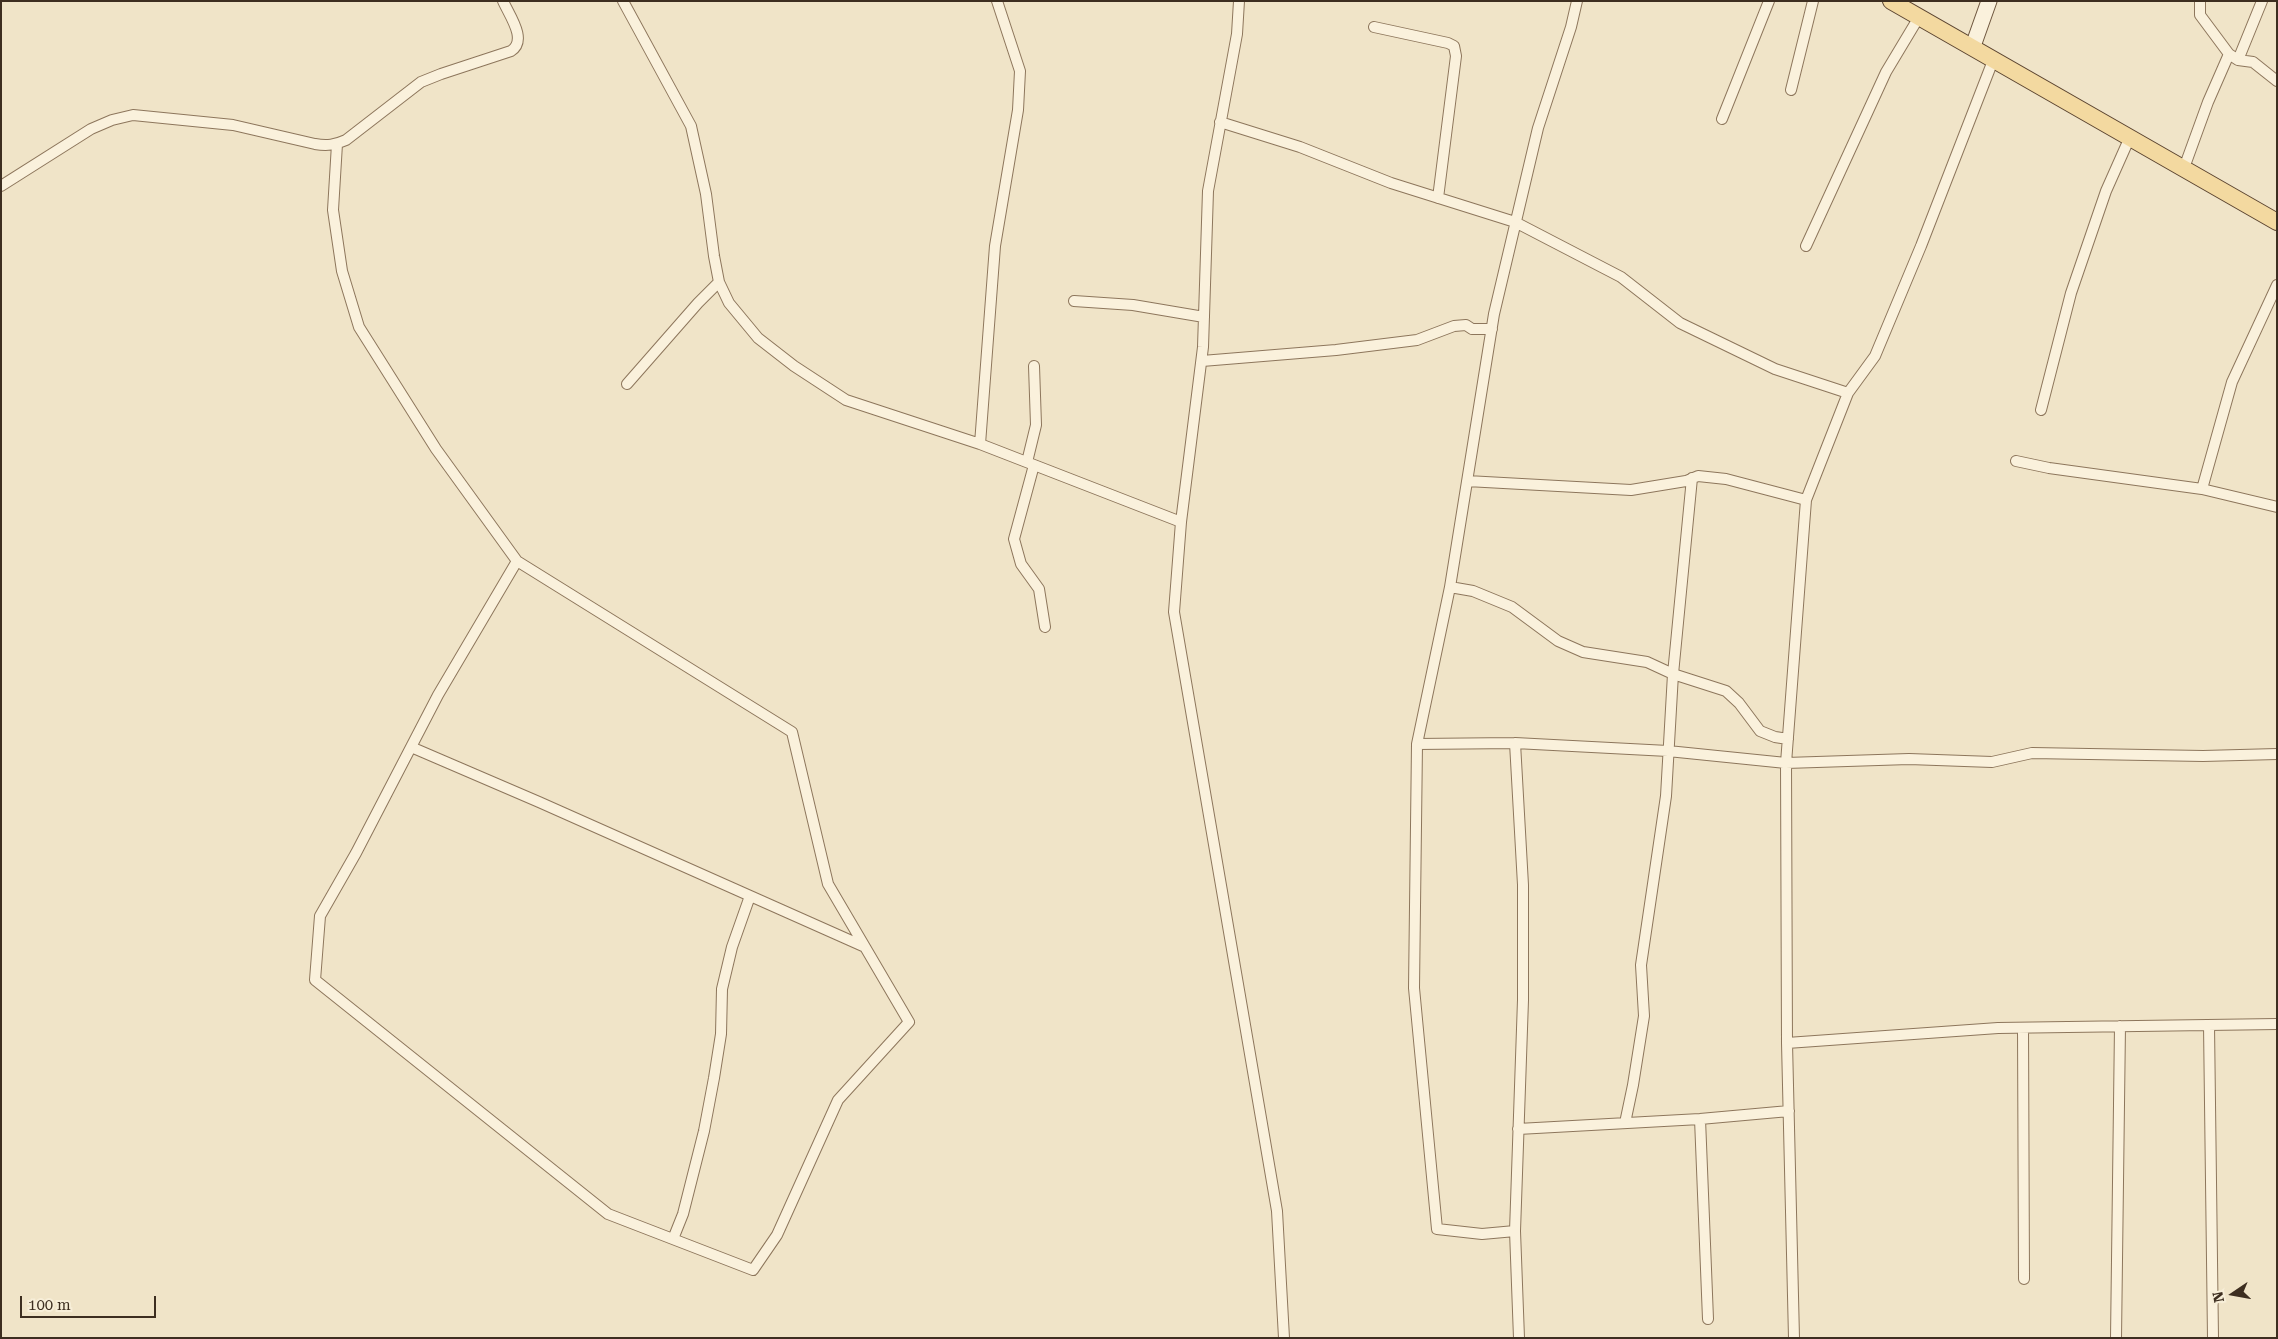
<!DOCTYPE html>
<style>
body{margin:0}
#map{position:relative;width:2278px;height:1339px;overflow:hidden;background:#f0e4c8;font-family:"Roboto Serif",serif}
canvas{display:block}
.frame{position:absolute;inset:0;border:2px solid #3d2e20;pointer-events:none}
.north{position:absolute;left:2208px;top:1269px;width:50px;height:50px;-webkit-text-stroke:4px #f7eed8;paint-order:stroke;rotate:258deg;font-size:14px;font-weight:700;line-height:20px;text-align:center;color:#3d2e20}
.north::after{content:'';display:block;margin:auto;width:18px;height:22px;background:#3d2e20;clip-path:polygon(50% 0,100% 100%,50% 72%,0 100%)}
.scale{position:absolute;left:20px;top:1296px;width:136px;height:22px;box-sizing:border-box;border:2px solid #3d2e20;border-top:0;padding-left:6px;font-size:15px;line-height:18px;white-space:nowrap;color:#3d2e20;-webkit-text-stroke:4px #f7eed8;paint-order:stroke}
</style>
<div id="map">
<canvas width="2278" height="1339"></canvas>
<div class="frame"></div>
<div class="north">N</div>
<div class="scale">100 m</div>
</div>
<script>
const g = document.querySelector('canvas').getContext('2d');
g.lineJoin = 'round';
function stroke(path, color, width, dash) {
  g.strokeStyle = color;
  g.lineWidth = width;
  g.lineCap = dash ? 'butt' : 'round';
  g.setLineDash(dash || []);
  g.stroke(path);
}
const street = new Path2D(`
 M623 1 691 126 706 194 714 256 719 282 729 303 758 338 794 366 846 400 980 444 1181 522
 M1239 1 1237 34 1208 191 1203 347 1181 522 1174 612 1277 1211 1284 1338
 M2200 1V15L2229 54 2238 60 2253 62 2277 81
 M1374 27 1448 43 1454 46 1456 56 1438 198
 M2238 60 2262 1
 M1791 90 1813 1
 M1722 119 1769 1
 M1220 122 1300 147 1391 183 1515 222 1621 277 1680 323 1775 369 1848 393
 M337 144 333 210 342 271 359 327 436 449 517 561 438 695 356 853 320 916 315 980 608 1214 753 1270 777 1235 838 1100 909 1022 865 947 539 802 411 747
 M2184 168 2208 102 2229 54
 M1 186 91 129 112 120 133 115 233 125 315 144C327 146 335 145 346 140L421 82 441 74 511 51C528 40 509 15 503 1
 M1806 246 1886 72 1919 17
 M1074 301 1133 305 1204 317
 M1202 361 1336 350 1417 340 1454 326 1466 325 1472 329H1492
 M627 384 698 303 719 282
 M2041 410 2071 293 2106 191 2130 137
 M980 444 995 246 1018 110 1020 71 997 1
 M2016 461 2049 468 2202 489 2277 507
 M1027 462 1036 425 1034 366
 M1034 465 1014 539 1021 564 1039 589 1045 627
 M1467 481 1631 490 1686 481 1698 476 1726 479 1806 500
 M2202 489 2232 382 2277 285
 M517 561 792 732 828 884 865 947
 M1450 587 1473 591 1512 607 1558 641 1583 652 1647 662 1673 674 1726 691 1739 703 1760 731 1775 737 1788 739
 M1417 744 1515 743 1668 751 1786 763 1909 759 1992 762 2032 753 2203 756 2277 754
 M2209 1025 2213 1338
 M2023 1028 2024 1279
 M1787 1043 1998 1028 2277 1024
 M1700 1119 1708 1319
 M1625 1123 1633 1085 1644 1016 1641 965 1666 796 1673 674 1692 478
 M1518 1129 1700 1119 1789 1111
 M1515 1231 1523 1000V885L1515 743
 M673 1239 683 1214 704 1131 714 1078 721 1034 722 989 732 947 750 896
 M1519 1338 1515 1231 1482 1234 1437 1229 1414 988 1417 744 1450 587 1494 314 1538 128 1571 27 1577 1
 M1794 1338 1787 1043 1786 763 1806 500 1848 393 1875 356 1921 246 1994 58
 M2116 1338 2120 1026`);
const secondary = new Path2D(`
 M1973 46 1989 1`);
const primary = new Path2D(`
 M1891 1 2277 222`);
stroke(street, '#8d765c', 12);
stroke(secondary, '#6f573f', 17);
stroke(primary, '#5b4430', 18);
stroke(street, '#faf1dc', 10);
stroke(secondary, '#faf1dc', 15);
stroke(primary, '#f3d9a0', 16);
</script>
